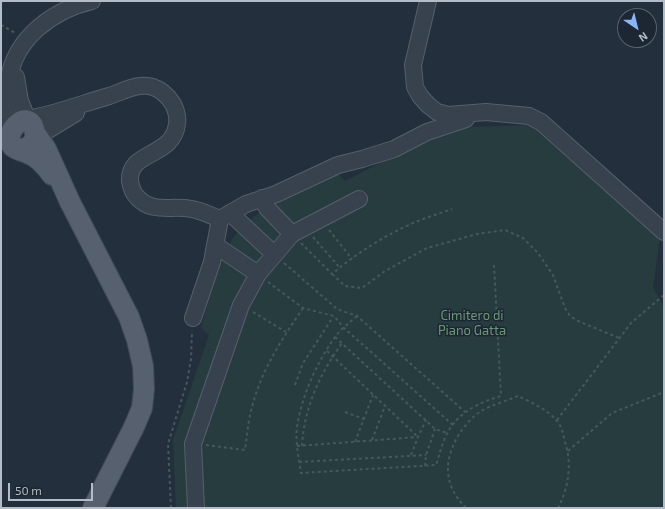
<!DOCTYPE html>
<style>
body{margin:0}
#map{position:relative;width:665px;height:509px;overflow:hidden;background:#242f3e;font-family:"Exo 2",sans-serif}
canvas{display:block}
.frame{position:absolute;inset:0;border:2px solid #b4bcc9;pointer-events:none}
.north{position:absolute;left:617px;top:8px;width:40px;height:40px;box-sizing:border-box;background:#1d2633;border:1px solid #59626f;border-radius:50%;rotate:145deg;font-size:11px;font-weight:700;line-height:16px;text-align:center;color:#b4bcc9}
.north::after{content:'';display:block;margin:auto;width:14px;height:18px;background:#8ab4f8;clip-path:polygon(50% 0,100% 100%,50% 72%,0 100%)}
.scale{position:absolute;left:8px;top:483px;width:85px;height:18px;box-sizing:border-box;border:2px solid #b4bcc9;border-top:0;padding-left:5px;font-size:12px;line-height:14px;white-space:nowrap;color:#b4bcc9;-webkit-text-stroke:3px #1d2633;paint-order:stroke}
</style>
<div id="map">
<canvas width="665" height="509"></canvas>
<div class="frame"></div>
<div class="north">N</div>
<div class="scale">50 m</div>
</div>
<script>
const g = document.querySelector('canvas').getContext('2d');
g.lineJoin = 'round';
function fillPath(path, color) {
  g.fillStyle = color;
  g.fill(path, 'evenodd');
}
function stroke(path, color, width, dash) {
  g.strokeStyle = color;
  g.lineWidth = width;
  g.lineCap = dash ? 'butt' : 'round';
  g.setLineDash(dash || []);
  g.stroke(path);
}
function write(font, color, halo, rows, align = 'center') {
  g.font = font + ' "Exo 2",sans-serif';
  g.lineWidth = 3;
  g.setLineDash([]);
  g.textBaseline = 'middle';
  g.strokeStyle = halo;
  g.fillStyle = color;
  for (const [text, x, y, turn = 0] of rows) {
    g.save();
    g.translate(x, y);
    g.rotate((+turn || 0) * Math.PI / 180);
    g.textAlign = isNaN(turn) ? turn : align;
    if (halo) g.strokeText(text, 0, 0);
    g.fillText(text, 0, 0);
    g.restore();
  }
}
fillPath(new Path2D(`
 M530 125 660 238 653 287 664 307V508H176L173 440 209 335 201 327C209 302 220 253 237 233 262 204 302 189 335 172L345 181 448 128Z`), '#263c3f');
const minor = new Path2D(`
 M428 1 413 65 415 87 420 96 428 105 437 112 448 115 486 112 529 116 541 122 664 232
 M16 77 20 101 29 123
 M18 121C31 118 44 116 57 112 74 107 92 101 109 96 122 92 138 82 153 87 162 90 168 96 173 104 176 110 178 118 177 124 173 158 128 150 130 181 131 187 133 193 137 197 152 214 172 205 191 209 201 210 211 216 220 219
 M7 129C8 113 6 95 9 79 15 38 53 10 92 1
 M35 138 76 113
 M262 198 267 208 292 234
 M230 213 274 254
 M215 245 258 274
 M193 318 212 262 220 219 246 204 276 194 338 165 362 159 394 149 427 132 466 119
 M196 508 193 444 241 305 258 274 292 234 359 199`);
const major = new Path2D(`
 M35 133 46 149 70 202 129 317 137 340 143 366 144 389 142 408 134 427 93 508
 M17 149C27 150 36 144 35 133 31 104 0 132 13 147 17 150 22 151 27 153 38 157 45 165 52 175`);
stroke(minor, '#565f6c', 18);
stroke(major, '#414a57', 22);
stroke(new Path2D(`
 M1 25 15 33
 M329 230 352 259
 M313 237 340 268
 M301 243 332 274C356 254 382 237 411 224 424 218 438 214 452 209
 M284 263 337 309 357 316 465 412
 M332 274 345 286 362 288 385 271 427 248 477 234 505 230 523 238 538 253 553 275 565 308 570 316 578 321 619 338
 M268 282 303 308 334 316 344 328 453 425
 M253 312 286 332
 M357 316C349 323 341 329 335 337 316 364 302 395 297 427 295 443 299 458 301 473L436 465C439 456 441 447 445 438 455 414 477 403 501 396L494 265
 M335 337 435 429 447 433
 M327 351 418 437
 M295 385 303 363 333 317
 M345 412 364 419
 M557 420 631 323 664 295
 M372 440 385 406
 M355 442 373 395
 M206 445 245 450C247 436 248 421 252 407 261 371 282 339 303 308
 M297 446 418 437
 M302 446C304 407 320 374 342 343
 M568 451 612 413 664 392
 M411 455 418 437 426 420
 M299 462 426 455
 M425 466 426 455 435 429
 M171 508 168 444 187 382 191 359 192 331
 M466 508C444 486 443 462 458 436 464 426 472 417 481 411 492 405 506 401 518 396 531 402 548 410 557 421 562 427 563 434 565 442 572 464 569 487 558 508`), '#44595c', 2, [3, 3]);
stroke(minor, '#38414e', 16);
stroke(major, '#56606e', 20);
write('13px', '#6b9a76', '#1d2633', [
 ["Cimitero di",472,316],
 ["Piano Gatta",472,331]
]);
</script>
